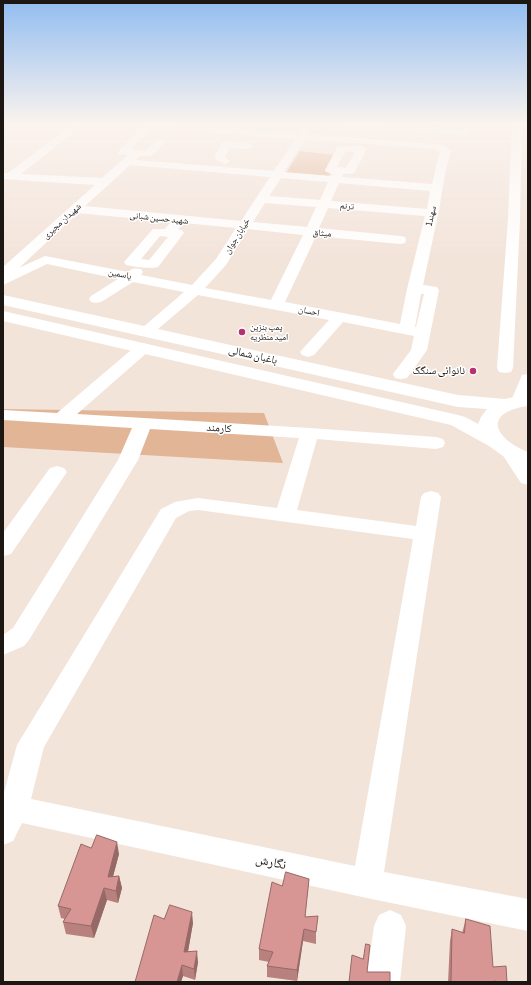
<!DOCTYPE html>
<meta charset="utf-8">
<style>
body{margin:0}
#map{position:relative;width:531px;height:985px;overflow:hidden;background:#f3e4da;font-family:"Asap Condensed",sans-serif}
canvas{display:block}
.frame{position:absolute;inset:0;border:4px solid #1c1713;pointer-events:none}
</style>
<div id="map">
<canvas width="531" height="985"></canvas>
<div class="frame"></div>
</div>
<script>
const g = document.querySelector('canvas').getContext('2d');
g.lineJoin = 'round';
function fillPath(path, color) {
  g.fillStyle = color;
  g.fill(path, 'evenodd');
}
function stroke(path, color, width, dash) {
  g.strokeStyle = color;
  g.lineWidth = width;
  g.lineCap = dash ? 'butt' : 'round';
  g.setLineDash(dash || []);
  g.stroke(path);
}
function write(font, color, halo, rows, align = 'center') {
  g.font = font + ' "Asap Condensed","Noto Naskh Arabic",sans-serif';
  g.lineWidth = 3;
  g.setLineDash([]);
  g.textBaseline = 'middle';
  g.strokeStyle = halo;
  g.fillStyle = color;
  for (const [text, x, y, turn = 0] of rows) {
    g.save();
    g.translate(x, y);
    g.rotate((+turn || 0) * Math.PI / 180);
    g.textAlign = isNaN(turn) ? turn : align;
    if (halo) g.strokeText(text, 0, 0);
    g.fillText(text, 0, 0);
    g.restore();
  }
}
fillPath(new Path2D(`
 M300 151 335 155 329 176 286 173Z
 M3 409 264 413 283 463 3 447Z`), '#e3b597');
fillPath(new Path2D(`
 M73 124H84L21 174 102 178 128 155 119 154 118 152 144 124H177L299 133 301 124H309L310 126 308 134 444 145 451 151 445 173 439 210 423 285 437 287 439 290 427 350 407 378 401 379 395 378 393 374 411 350 414 336 343 322 314 355 308 357 302 355 300 352 329 320 198 295 152 334 147 336 142 334 139 331 142 328 184 292 133 282 101 302 96 303 91 302 89 299 91 296 118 279 47 264 3 285V267L95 185 3 179V173H8ZM151 128 295 139 274 171 136 160 139 156H151L166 142 161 139 157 140 145 151 131 149ZM305 139 434 149 440 152 432 184 342 177 343 174 354 173 355 171 367 149 362 146H338L325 170 326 172 333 174 331 176 284 172ZM345 151 355 152 346 168 337 167ZM130 165 270 177 241 221 85 206ZM281 178 328 182 320 200 269 196ZM339 183 430 191 427 209 331 201ZM265 203 316 207 307 227 253 222ZM328 208 425 216 407 289 400 324 285 302 316 236 400 244 405 243 406 240 405 237 400 236 319 228ZM78 213 171 222 165 229H153L124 262 126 265C136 267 148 269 158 267L184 233 182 230 178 229 184 223 236 228 216 259 192 285 141 275 143 272 141 269C135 268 132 268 128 272L45 256 19 268ZM248 229 303 235 271 300 205 288 226 265ZM160 236 168 237 149 260 141 259ZM421 294H424L416 327H415Z
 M334 124H387L461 129V124H471L470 132 465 135 339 127Z
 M512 124H522L520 219 513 368 511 372 505 373 499 372 497 368 508 219Z
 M226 142 248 143 253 146 248 149 229 148 225 157 230 161 225 164 216 160 215 155 222 143Z
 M143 343 149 345 151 348 149 351 77 414 310 428 436 437 443 439 445 443 443 447 436 449 317 439 297 510 416 526 421 497 424 493 431 491 438 493 441 497 384 872 528 899V931L367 898 22 823 13 841 3 845V796L17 745 161 509 175 502 198 498 277 508 299 438 150 429 138 460 29 640 24 646 3 655V635L13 628 118 460 132 428 3 420V410L57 413 137 345ZM198 510 413 539 355 866 31 799 44 747 176 518 189 511Z
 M528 374V402L526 405 520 406 514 405 511 401 522 375Z
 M509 445 516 447 528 465V485L521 483 500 451 502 447Z
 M57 466 64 468 67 472 11 554 3 556V533L50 468Z
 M390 910 401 915 406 926 400 982H366L374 926 379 915Z`), '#fff');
fillPath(new Path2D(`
 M3 295 458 395 505 399 528 394V406C483 412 493 438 528 452V465L503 456 489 446 451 425 3 321V311L458 415 465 417 478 424 481 417 487 409 458 407 3 305Z`), '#fff');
fillPath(new Path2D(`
 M91 848 119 854 113 876H119L122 888 118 903 107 900 94 938 66 934 63 922 65 919 61 918 58 906Z
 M309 879 305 917 316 932V944L303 941 297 981 267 977V966L269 962 259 960V949L282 886Z
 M164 919 193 923 188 951 198 962 195 980 183 976 181 982H135Z
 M466 919 493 967 507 982H448L450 941 452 929 462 933Z`), '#b9817e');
fillPath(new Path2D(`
 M117 842 119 854 110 888 108 877Z
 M119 876 122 888 118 903 116 891Z
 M104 888 107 900 94 938 91 926Z
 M192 912 193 923 186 963 184 952Z
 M304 929 303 941 297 981V970Z
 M197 951 198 962 195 980 194 969Z
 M182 965 183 976 181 982H177Z`), '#966967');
const building = new Path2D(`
 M97 835 117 842 108 877 119 876 116 891 104 888 91 926 63 922 71 909 58 906 81 844 91 848Z
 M286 872 309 879 305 917 318 916 316 932 304 929 297 970 267 966 273 952 259 949 272 882 282 886Z
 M170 905 192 912 184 952 197 951 194 969 182 965 177 982H135L154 915 164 919Z
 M466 919 490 926 493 967 506 966 507 982H499L494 981V982H451L452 929 464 933Z
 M366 944 370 945 367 972H390V982H349L352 955 363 959Z`);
fillPath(building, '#d79693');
stroke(building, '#966967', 1);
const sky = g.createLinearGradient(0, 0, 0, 262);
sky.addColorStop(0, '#92bdf1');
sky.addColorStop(0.47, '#faf3ee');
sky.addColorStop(1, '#faf3ee00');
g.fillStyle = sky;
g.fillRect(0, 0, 531, 262);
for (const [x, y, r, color] of [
 [242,332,4,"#b63072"],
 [473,371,4,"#b63072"]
]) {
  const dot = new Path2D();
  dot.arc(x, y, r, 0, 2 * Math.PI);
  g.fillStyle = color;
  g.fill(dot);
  stroke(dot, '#fff', 1.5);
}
write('9px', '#1c1713', '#fff', [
 ["ترنم",347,206,5],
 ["1سهند",431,216,-77],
 ["شهید حسین شبانی",159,218,6],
 ["شهیدان مجیری",62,221,-42],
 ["میثاق",322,233,5],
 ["خیابان جوان",237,236,-58],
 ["یاسمین",120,274,11],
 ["احسان",309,311,11]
]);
write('9px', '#1c1713', '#fff', [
 ["پمپ بنزین",250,327],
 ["امید منظریه",250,337]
], 'left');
write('11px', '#1c1713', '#fff', [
 ["باغبان شمالی",253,355,13],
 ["کارمند",219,428,3]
]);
write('11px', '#1c1713', '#fff', [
 ["نانوائی سنگک",465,371]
], 'right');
write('13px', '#1c1713', '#fff', [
 ["نگارش",271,862,12]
]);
</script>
